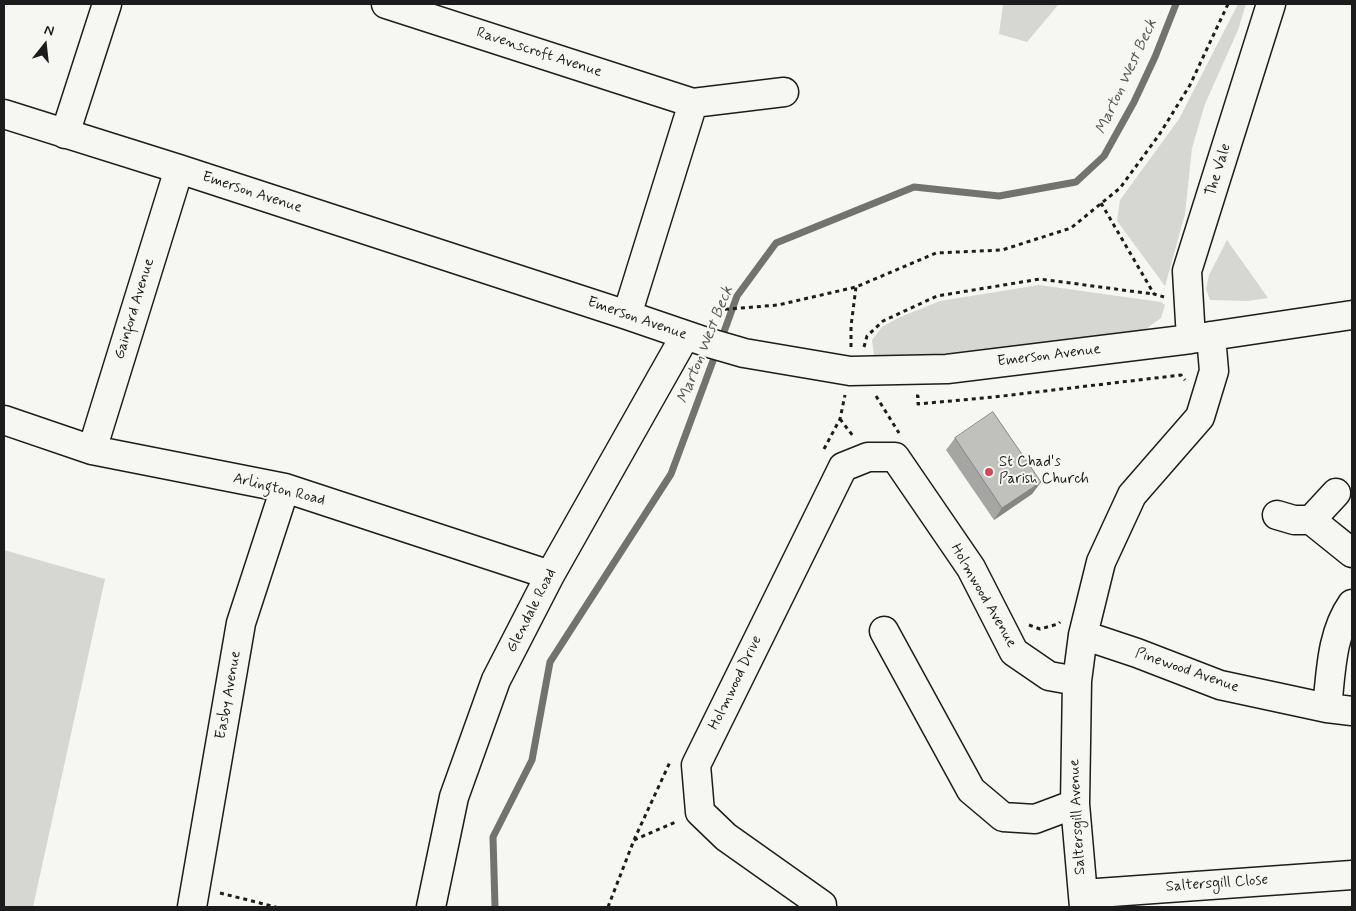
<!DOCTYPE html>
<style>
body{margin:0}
#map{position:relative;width:1356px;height:911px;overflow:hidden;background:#f6f6f2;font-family:Mynerve,sans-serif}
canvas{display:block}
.frame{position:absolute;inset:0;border:5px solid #1c1c1c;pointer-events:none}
.north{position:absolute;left:20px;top:20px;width:50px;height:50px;-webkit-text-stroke:4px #f6f6f2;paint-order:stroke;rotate:16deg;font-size:14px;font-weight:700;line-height:20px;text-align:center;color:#1c1c1c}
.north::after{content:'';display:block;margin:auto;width:18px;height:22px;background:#1c1c1c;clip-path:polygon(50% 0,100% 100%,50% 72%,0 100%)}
</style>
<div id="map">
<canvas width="1356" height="911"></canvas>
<div class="frame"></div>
<div class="north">N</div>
</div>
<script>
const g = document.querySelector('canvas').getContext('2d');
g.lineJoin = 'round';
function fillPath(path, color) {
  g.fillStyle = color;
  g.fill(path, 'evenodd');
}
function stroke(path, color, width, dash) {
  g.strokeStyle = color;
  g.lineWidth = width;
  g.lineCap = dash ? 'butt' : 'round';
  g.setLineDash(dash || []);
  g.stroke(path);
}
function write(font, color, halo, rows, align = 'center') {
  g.font = font + ' Mynerve,sans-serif';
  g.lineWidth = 4;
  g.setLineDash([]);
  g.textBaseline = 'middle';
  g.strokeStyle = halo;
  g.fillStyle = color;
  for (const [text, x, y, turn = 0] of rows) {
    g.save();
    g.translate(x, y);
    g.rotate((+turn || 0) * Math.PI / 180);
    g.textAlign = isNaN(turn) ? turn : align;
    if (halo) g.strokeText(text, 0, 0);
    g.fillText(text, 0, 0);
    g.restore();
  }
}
fillPath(new Path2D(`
 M1003 4H1059L1027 42 999 34Z
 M1238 4H1246L1238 30 1205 104 1192 148 1185 214 1165 286 1117 221 1120 200 1179 119Z
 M1227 240 1268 298 1247 301 1210 300 1206 289 1209 275Z
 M1039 285 1161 302 1165 305 1161 318 1143 331 952 357 874 356 872 340 882 327 898 318 940 301Z
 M4 550 105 579 33 907H4Z`), '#d6d6d2');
stroke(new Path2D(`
 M721 340 737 296 776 243 914 187 999 196 1076 182 1104 156 1134 102 1155 57 1176 4
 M495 907 493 837 532 760 550 662 671 474 717 350`), '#727271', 7);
const minor = new Path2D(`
 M386 4 693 103 627 315
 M693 103 784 92
 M4 114 179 169 627 315 706 342 744 353 850 371 947 369 1191 339 1352 315
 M65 134 107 4
 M1191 339 1187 271 1271 4
 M4 420 92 450 285 488 550 575
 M92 450 179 169
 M1277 515 1294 520H1311L1336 493
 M1311 520 1352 553
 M884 631 971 790 1003 817 1035 819 1075 804
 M1083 635 1137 653 1220 685 1327 708 1352 711
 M1327 708C1331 673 1331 634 1352 604
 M1083 894 1352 875
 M192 907 241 623 285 488
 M431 907 454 797 496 680 550 575 685 336
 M822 907V905L726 837 700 812 696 765 843 467 868 457H895L971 568 1014 652 1049 676 1077 681
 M1084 907 1075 804 1077 681 1083 635 1101 562 1132 495 1200 417 1214 371 1211 336`);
stroke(minor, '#1c1c1c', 31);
stroke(new Path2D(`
 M1101 203 1154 294 1164 297
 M717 310 778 305 856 287 936 253 1002 250 1071 228 1120 188 1159 135 1190 85 1228 4
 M851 347V326L856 287
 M864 347 867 336 883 321 937 296 1040 279 1153 294
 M876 396 899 433
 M916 396H918V404L994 397 1181 375 1185 380
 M840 419 853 436
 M824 449 840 419 845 395
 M1029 625 1040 629 1058 624 1060 622
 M634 840 678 821
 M220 893 276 907
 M608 907 634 840 670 762`), '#1c1c1c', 3, [4, 4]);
stroke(minor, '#f6f6f2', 28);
fillPath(new Path2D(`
 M955 438 1041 482 1032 494 994 520 946 450Z`), '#a5a5a3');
fillPath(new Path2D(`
 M1041 482 1032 494 994 520 1002 508Z`), '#868684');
const building = new Path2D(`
 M993 412 1041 482 1002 508 955 438Z`);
fillPath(building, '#c0c0bd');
stroke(building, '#868684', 1);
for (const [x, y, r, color] of [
 [989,472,5,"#d1495b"]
]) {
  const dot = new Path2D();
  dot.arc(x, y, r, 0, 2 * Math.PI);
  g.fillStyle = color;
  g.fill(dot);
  stroke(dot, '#f6f6f2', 2);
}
write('15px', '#1c1c1c', '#f6f6f2', [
 ["Ravenscroft Avenue",539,53,18],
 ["The Vale",1219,170,-73],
 ["Emerson Avenue",252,193,18],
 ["Gainford Avenue",135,309,-73],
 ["Emerson Avenue",637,319,19],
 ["Emerson Avenue",1049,356,-7],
 ["Arlington Road",279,490,14],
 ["Holmwood Avenue",983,596,60],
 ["Glendale Road",532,611,-63],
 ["Pinewood Avenue",1187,671,19],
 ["Holmwood Drive",736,683,-64],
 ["Easby Avenue",229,695,-80],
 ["Saltersgill Avenue",1078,817,-93],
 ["Saltersgill Close",1217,884,-4]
]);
write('15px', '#1c1c1c', '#f6f6f2', [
 ["St Chad's",999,463],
 ["Parish Church",999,480]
], 'left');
write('italic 16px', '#565654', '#f6f6f2', [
 ["Marton West Beck",1127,77,-65],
 ["Marton West Beck",706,345,-68]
]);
</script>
